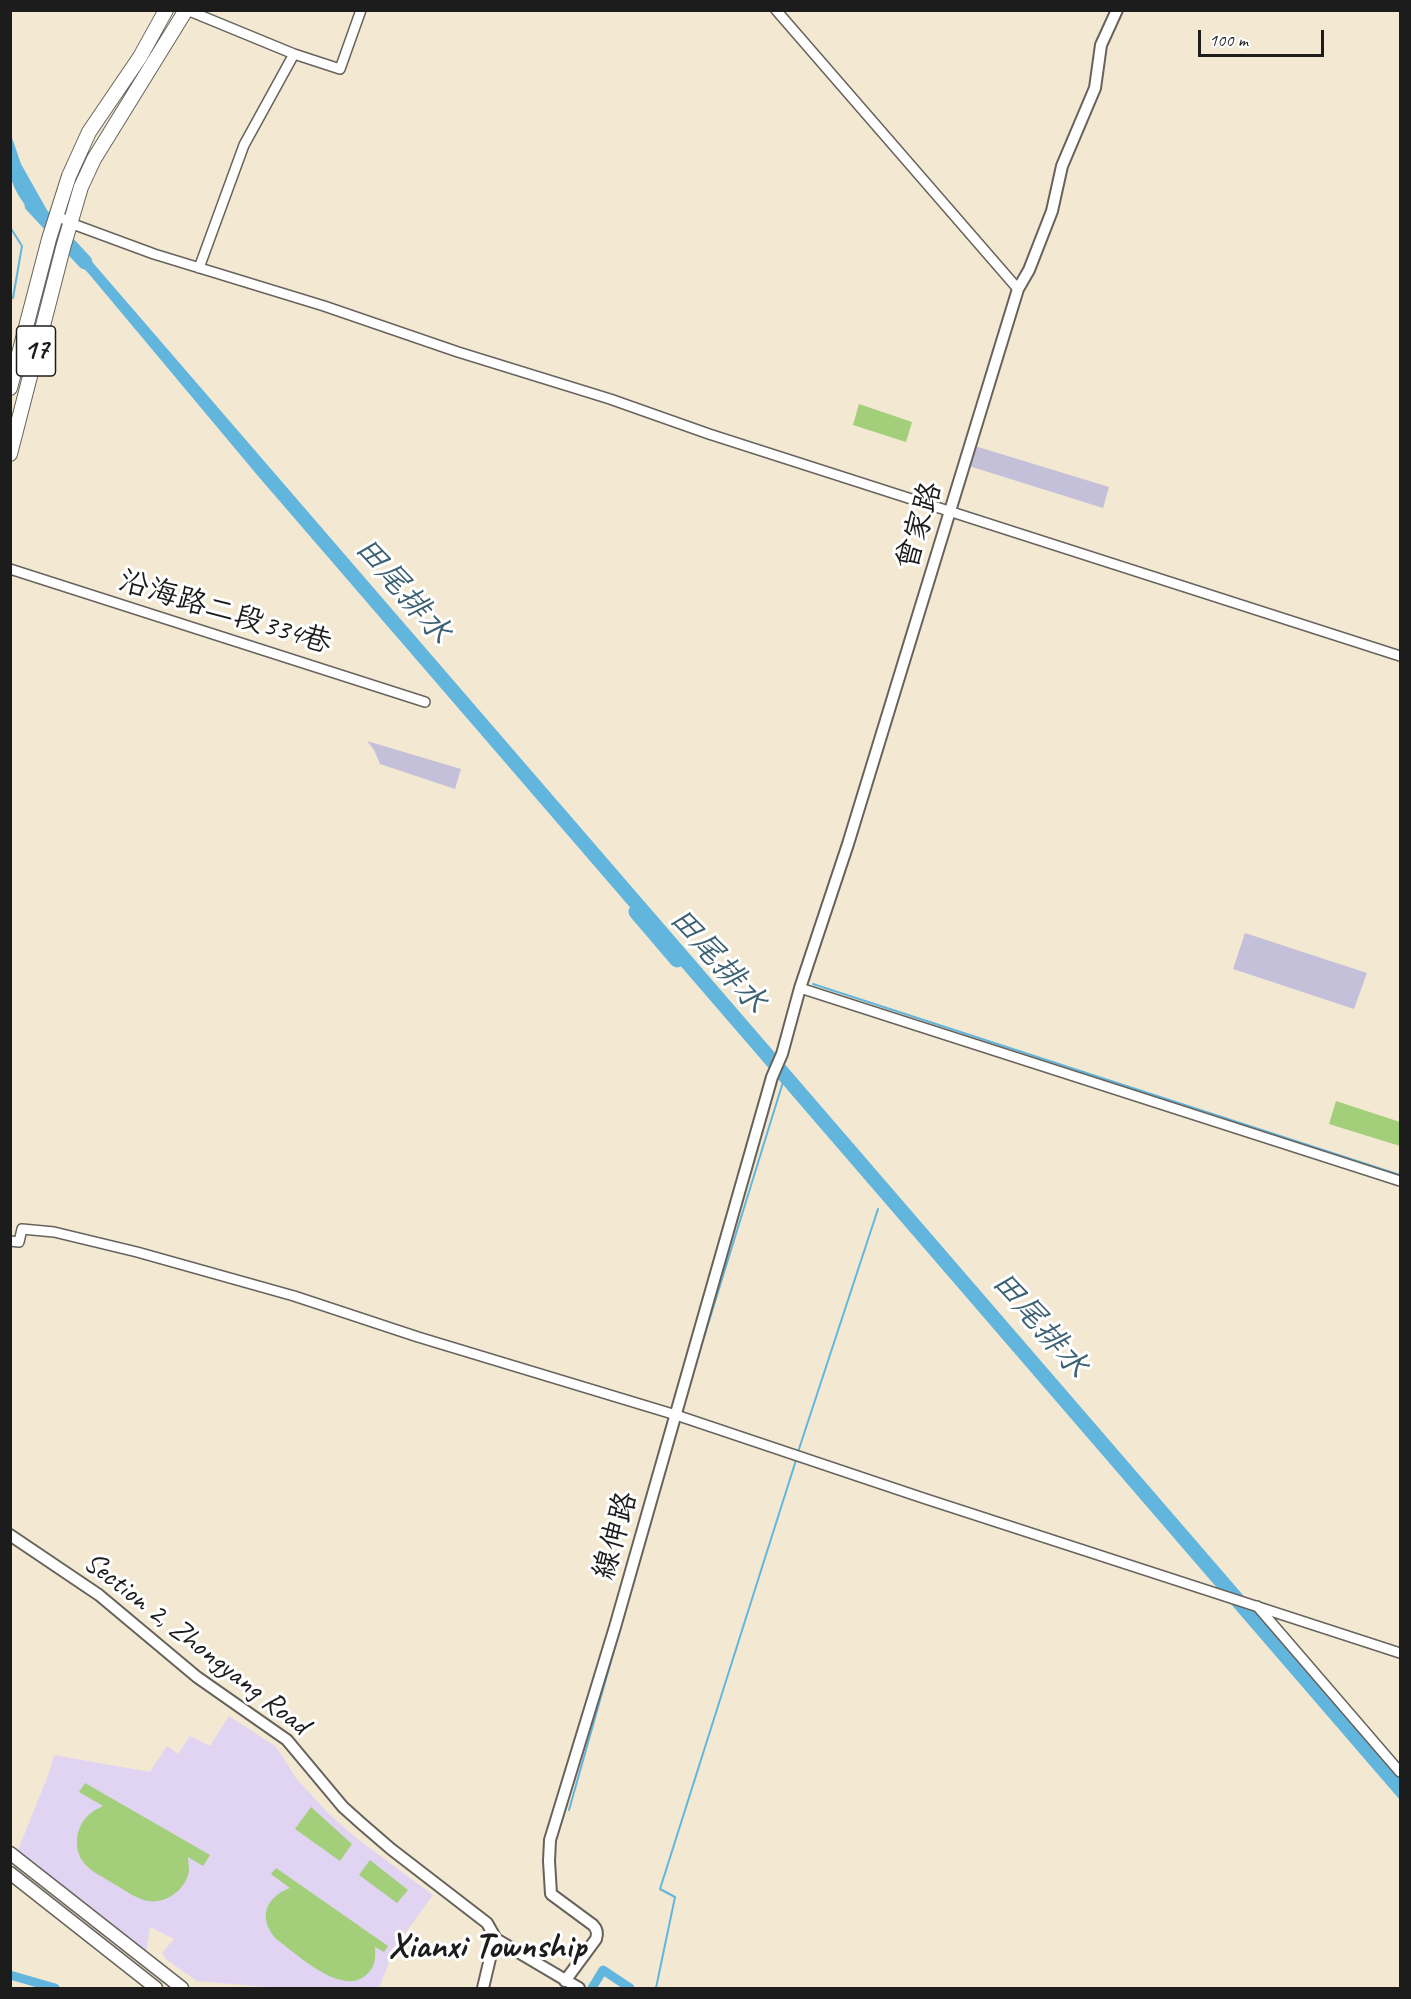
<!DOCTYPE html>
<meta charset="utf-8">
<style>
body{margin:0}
#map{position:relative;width:1411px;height:1999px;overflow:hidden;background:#f3e8d2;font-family:Caveat,sans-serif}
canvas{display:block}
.frame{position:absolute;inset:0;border:12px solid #1c1c1c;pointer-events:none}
.scale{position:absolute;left:1198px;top:30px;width:126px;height:27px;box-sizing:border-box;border:3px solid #1c1c1c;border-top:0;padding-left:8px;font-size:18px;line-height:21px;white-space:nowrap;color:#1c1c1c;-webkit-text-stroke:4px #fff;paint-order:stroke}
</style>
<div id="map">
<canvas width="1411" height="1999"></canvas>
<div class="frame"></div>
<div class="scale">100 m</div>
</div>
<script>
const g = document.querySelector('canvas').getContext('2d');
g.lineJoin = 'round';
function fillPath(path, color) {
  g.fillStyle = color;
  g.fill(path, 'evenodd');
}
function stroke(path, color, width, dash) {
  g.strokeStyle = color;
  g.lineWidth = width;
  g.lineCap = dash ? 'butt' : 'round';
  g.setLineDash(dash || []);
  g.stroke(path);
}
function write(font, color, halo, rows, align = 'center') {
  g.font = font + ' Caveat,"LXGW WenKai TC",sans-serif';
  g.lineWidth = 6;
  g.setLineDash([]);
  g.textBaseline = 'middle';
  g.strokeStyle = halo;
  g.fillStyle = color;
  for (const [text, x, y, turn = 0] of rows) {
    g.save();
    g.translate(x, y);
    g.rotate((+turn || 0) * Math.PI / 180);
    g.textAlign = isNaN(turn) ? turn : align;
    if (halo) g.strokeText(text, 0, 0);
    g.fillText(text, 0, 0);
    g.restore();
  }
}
fillPath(new Path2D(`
 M229 1716 275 1746 285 1760 295 1777 328 1813 355 1837 433 1895 395 1947 379 1988H278L197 1981 167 1960 162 1953 174 1939 150 1927 146 1953 18 1850 49 1773 54 1755 150 1772 167 1746 178 1754 190 1736 210 1746Z`), '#e1d4f3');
fillPath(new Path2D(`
 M975 446 1109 487 1103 508 969 466Z
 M367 741 461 769 455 789 380 764 374 750Z
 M1245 933 1367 973 1354 1009 1233 969Z`), '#c5c0da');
fillPath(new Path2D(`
 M859 404 912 422 906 442 853 425Z
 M1336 1101 1400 1122V1146L1329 1124Z
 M85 1783 210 1855 203 1866 188 1857C188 1861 189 1866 189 1871 186 1889 167 1904 148 1901 136 1899 125 1890 114 1884 105 1878 91 1872 84 1863 72 1848 76 1824 91 1813 94 1810 99 1808 103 1806L79 1792Z
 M311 1807 352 1844 340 1861 295 1829Z
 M370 1860 408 1890 397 1903 359 1875Z
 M276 1868 388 1946 384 1952 375 1947C376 1959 375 1968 365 1976 340 1996 296 1953 276 1939 257 1917 266 1897 290 1888L271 1874Z`), '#a3ce7a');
fillPath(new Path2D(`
 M10 132 21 164 47 210 43 225C29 211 14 194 10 174 8 161 10 145 10 132Z
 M75 242 1400 1777V1800L258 476 89 274 71 255Z`), '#62b6de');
stroke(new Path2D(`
 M10 227 22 246 13 298
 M813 984 1400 1175
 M696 1363 783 1082
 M798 1452 878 1209
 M569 1810 626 1608
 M656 1988 675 1897 660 1889 797 1457`), '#62b6de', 2);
stroke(new Path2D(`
 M10 1975 55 1988
 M592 1988 603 1970 630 1988`), '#62b6de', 9);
stroke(new Path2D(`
 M32 205 85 262
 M636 912 677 960`), '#62b6de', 15);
const minor = new Path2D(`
 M187 10 294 54 340 69 361 10
 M776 10 1018 289
 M57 215 70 223 154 254 324 306 458 352 610 399 709 434 1400 656
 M199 268 244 145 294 54
 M10 569 425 702
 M800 988 1400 1181
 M10 1241 19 1242 22 1229 54 1232 137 1252 294 1296 418 1337 676 1415 923 1498 1400 1653
 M1257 1606 1400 1772`);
const tertiary = new Path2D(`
 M10 1535 99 1595 197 1677 287 1740 343 1807 362 1824 391 1849 487 1923 496 1939 579 1988
 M565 1981 596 1939C598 1933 597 1929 593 1925L551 1894 549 1861 550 1840 615 1627 772 1077 782 1054 800 988 848 844 1018 289 1029 270 1052 211 1062 166 1095 88 1101 45 1117 10
 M483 1988 492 1950 496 1939`);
const secondary = new Path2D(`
 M10 1853 182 1988
 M10 1873 156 1988`);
const primary = new Path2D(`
 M10 388 49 239 69 176 89 132 140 57 166 10
 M10 454 63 248 81 187 94 159 186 10`);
stroke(minor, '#67635c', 12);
stroke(tertiary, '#67635c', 14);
stroke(secondary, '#67635c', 15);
stroke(primary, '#67635c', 16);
stroke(minor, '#fff', 9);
stroke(tertiary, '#fff', 10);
stroke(secondary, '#fff', 12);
stroke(primary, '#fff', 14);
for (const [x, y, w] of [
 [36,351,39]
]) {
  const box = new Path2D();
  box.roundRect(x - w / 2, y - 25, w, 50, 4.5);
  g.fillStyle = '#fff';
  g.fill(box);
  stroke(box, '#1c1c1c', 1.5);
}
write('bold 28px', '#1c1c1c', null, [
 ["17",36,351]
]);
write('30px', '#1c1c1c', '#fff', [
 ["曾家路",920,526,-73],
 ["沿海路二段334巷",225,613,17],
 ["線伸路",616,1536,-74],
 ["Section 2, Zhongyang Road",196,1644,38]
]);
write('italic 32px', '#3c6173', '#fff', [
 ["田尾排水",402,591,49],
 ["田尾排水",717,961,48],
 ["田尾排水",1039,1325,49]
]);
write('bold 36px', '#1c1c1c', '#fff', [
 ["Xianxi Township",487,1948]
]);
</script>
